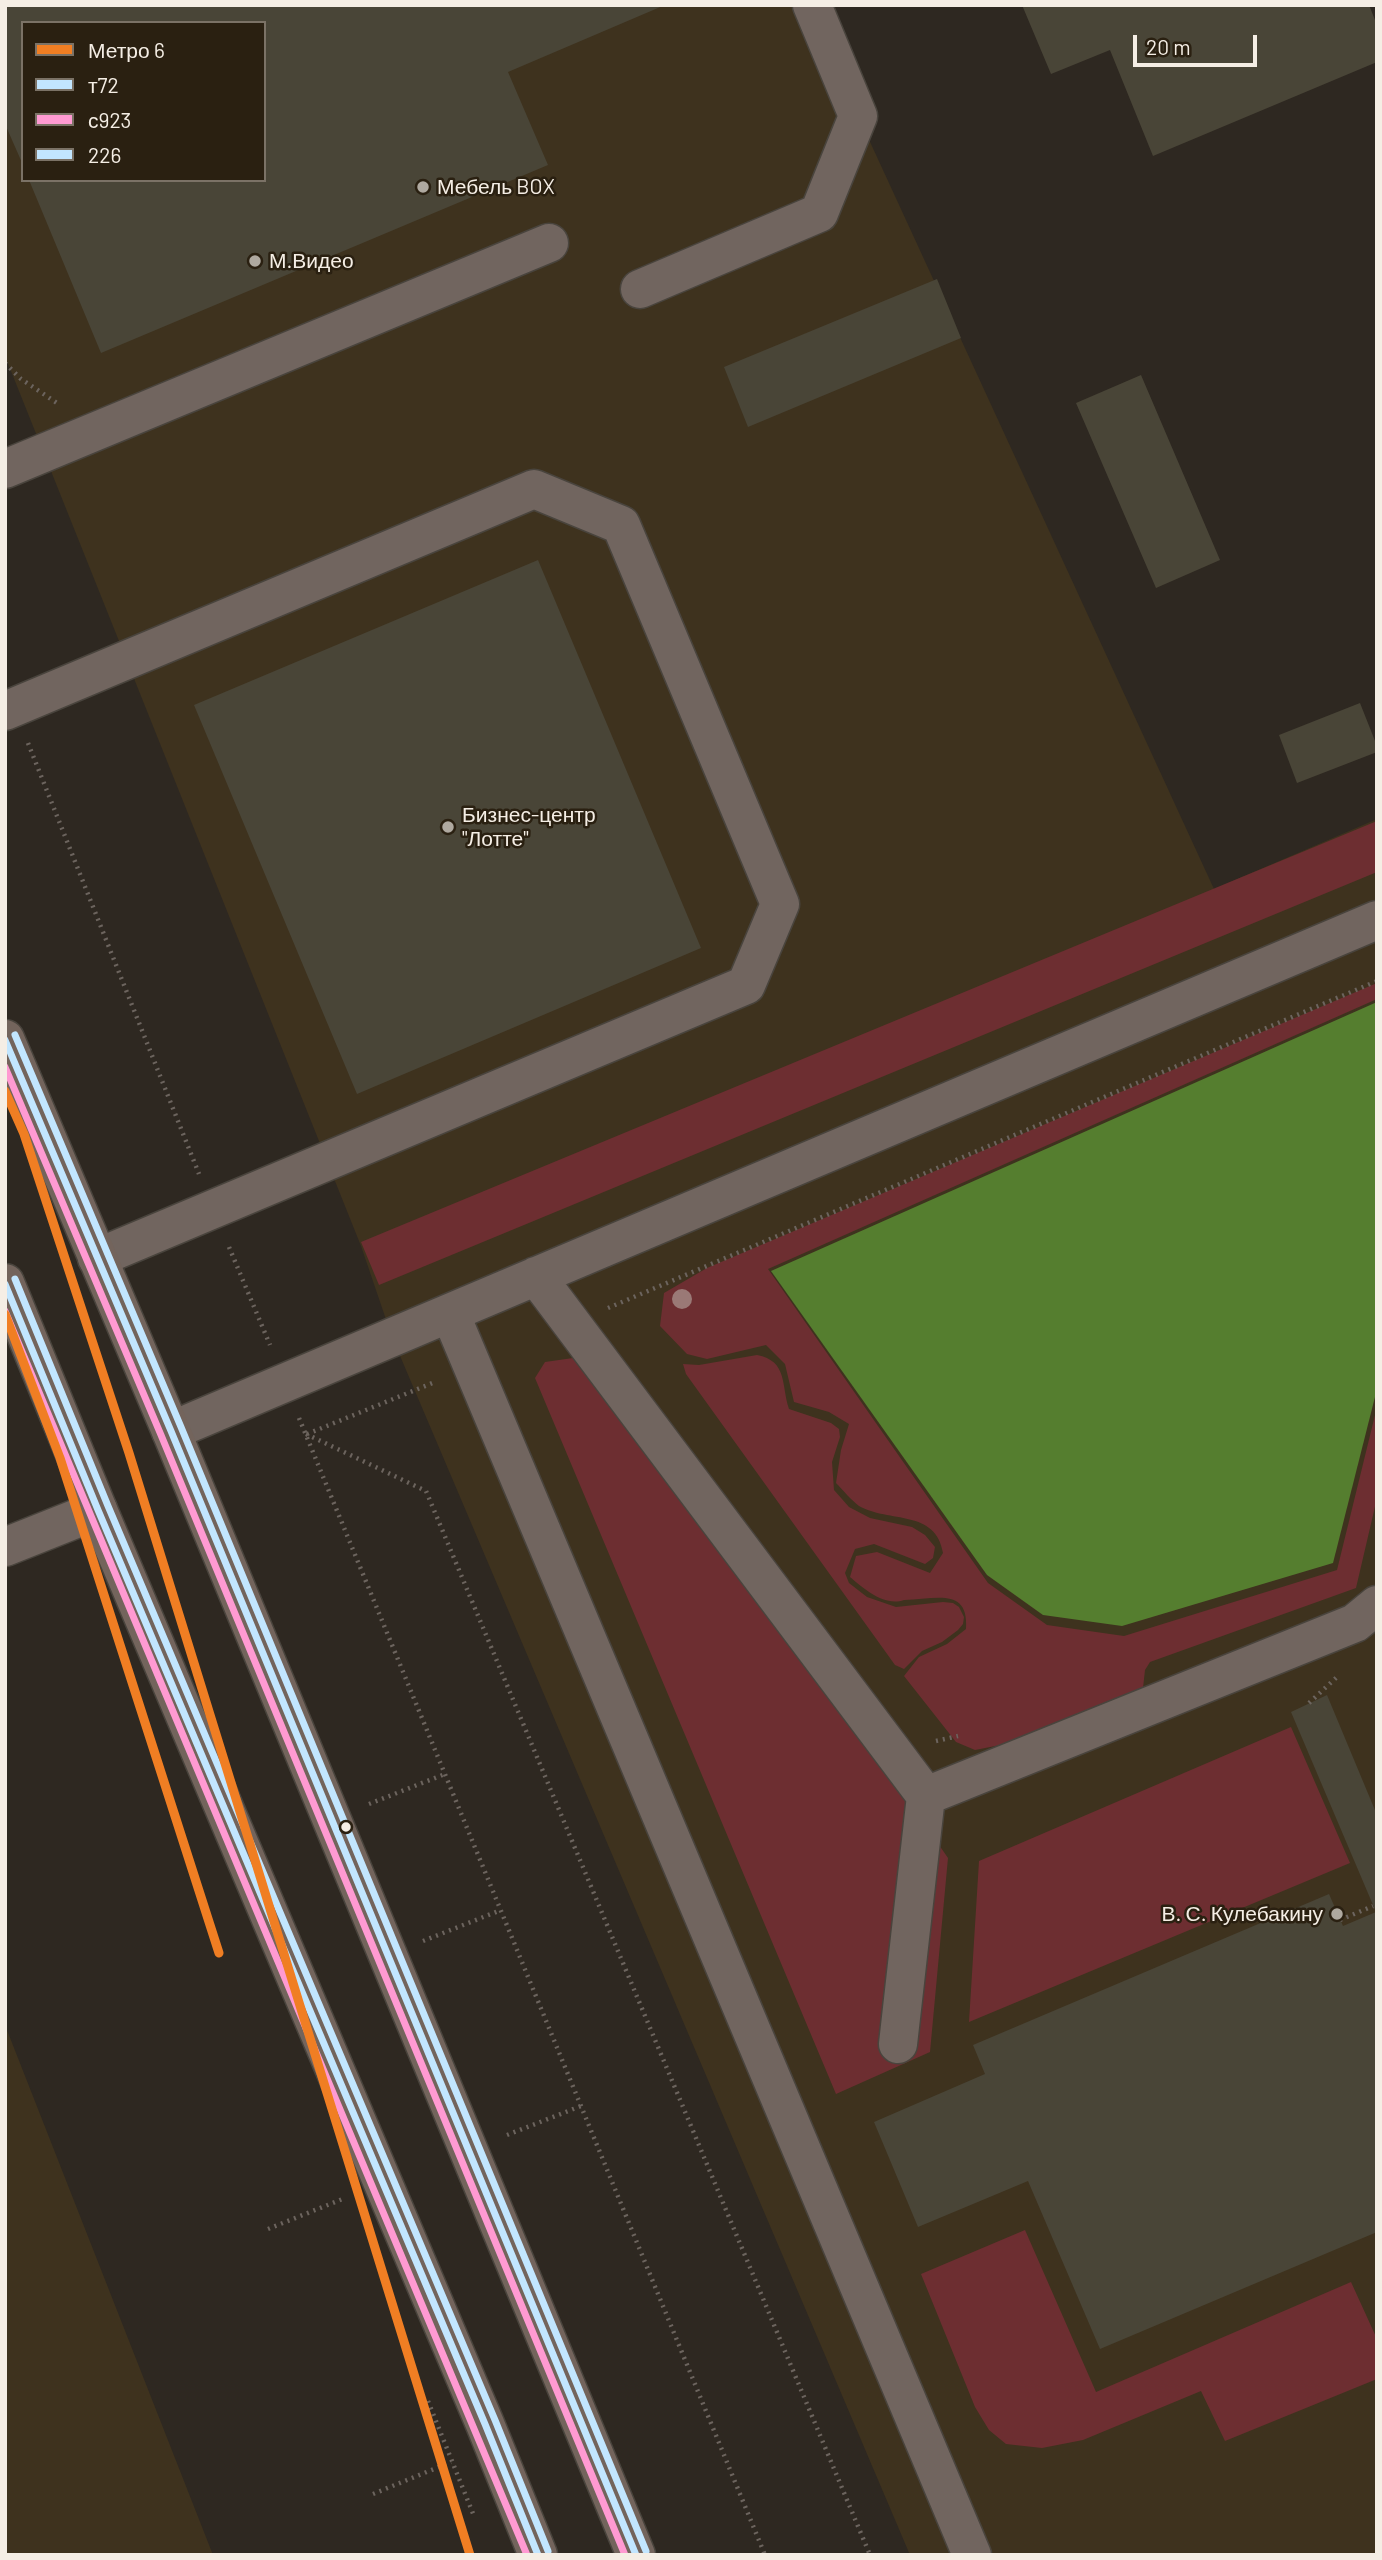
<!DOCTYPE html>
<meta charset="utf-8">
<style>
body{margin:0}
#map{position:relative;width:1382px;height:2560px;overflow:hidden;background:#2e2821;font-family:Barlow,sans-serif}
canvas{display:block}
.frame{position:absolute;inset:0;border:7px solid #f5eee5;pointer-events:none}
.legend{position:absolute;left:21px;top:21px;width:245px;height:161px;box-sizing:border-box;background:#2a2011;border:2px solid #7b7266;margin:0;padding:9px 12px;list-style:none;font-size:21px;color:#f5eee5}
.legend li{display:flex;align-items:center;gap:14px;height:35px}
.legend b{width:35px;border:2px solid #7b7266}
.scale{position:absolute;left:1133px;top:35px;width:124px;height:32px;box-sizing:border-box;border:4px solid #f5eee5;border-top:0;padding-left:9px;font-size:21px;line-height:24px;white-space:nowrap;color:#f5eee5;-webkit-text-stroke:5px #2a2011;paint-order:stroke}
</style>
<div id="map">
<canvas width="1382" height="2560"></canvas>
<div class="frame"></div>
<ul class="legend">
<li><b style="height:9px;background:#f07e23"></b>Метро 6</li>
<li><b style="height:9px;background:#c2e6ff"></b>т72</li>
<li><b style="height:9px;background:#ff9ad2"></b>с923</li>
<li><b style="height:9px;background:#c2e6ff"></b>226</li>
</ul>
<div class="scale">20 m</div>
</div>
<script>
const g = document.querySelector('canvas').getContext('2d');
g.lineJoin = 'round';
function fillPath(path, color) {
  g.fillStyle = color;
  g.fill(path, 'evenodd');
}
function stroke(path, color, width, dash) {
  g.strokeStyle = color;
  g.lineWidth = width;
  g.lineCap = dash ? 'butt' : 'round';
  g.setLineDash(dash || []);
  g.stroke(path);
}
function write(font, color, halo, rows, align = 'center') {
  g.font = font + ' Barlow,sans-serif';
  g.lineWidth = 5;
  g.setLineDash([]);
  g.textBaseline = 'middle';
  g.strokeStyle = halo;
  g.fillStyle = color;
  for (const [text, x, y, turn = 0] of rows) {
    g.save();
    g.translate(x, y);
    g.rotate((+turn || 0) * Math.PI / 180);
    g.textAlign = isNaN(turn) ? turn : align;
    if (halo) g.strokeText(text, 0, 0);
    g.fillText(text, 0, 0);
    g.restore();
  }
}
fillPath(new Path2D(`
 M5 5H807L1214 889 1377 819V2555H910L392 1337 361 1246 5 356ZM23 23H264V180H23Z
 M5 2025 213 2555H5Z`), '#3e321e');
fillPath(new Path2D(`
 M1377 821V872L379 1285 361 1242Z
 M1377 983V999L768 1269 988 1583 1047 1625 1124 1636 1337 1570 1377 1407V1498L1356 1588 1150 1662 1145 1670 1142 1697 1026 1740 975 1750 956 1742 904 1676 919 1657 947 1644 966 1629C969 1586 934 1600 904 1600 884 1607 863 1588 850 1577L856 1556 877 1552 930 1573 943 1553C936 1509 889 1523 859 1506 851 1500 843 1490 836 1483L841 1450 849 1424 829 1412 794 1402 785 1364 766 1345 707 1359 687 1354 660 1326 664 1293 707 1268Z
 M757 1355C788 1361 781 1385 789 1409L831 1423 839 1429 840 1437 832 1462 834 1490 849 1507 870 1518 912 1527 925 1535 935 1547 933 1558 925 1564 874 1544 855 1549 845 1573 849 1583 867 1597 896 1607 943 1602 953 1603 959 1607 964 1617 963 1624 958 1630 942 1642 922 1651 904 1669 895 1665 686 1374 683 1364 699 1365Z
 M573 1358 601 1367 637 1406 948 1858 930 2052 836 2094 535 1378 545 1362Z
 M1291 1727 1350 1863 969 2022 979 1861Z
 M1025 2230 1096 2392 1351 2282 1377 2339V2379L1225 2441 1201 2391 1083 2440 1042 2448 1006 2444 989 2430 975 2407 921 2274Z`), '#6d2e31');
fillPath(new Path2D(`
 M1377 1002V1389L1333 1563 1122 1626 1043 1615 987 1575 771 1271Z`), '#557e2f');
fillPath(new Path2D(`
 M5 5H665L508 72 548 165 101 353 29 180H264V23H23V165L5 124Z
 M1022 5H1369L1377 25V62L1153 156 1110 50 1051 74Z
 M937 279 961 338 748 427 724 367Z
 M1141 375 1220 560 1156 588 1076 403Z
 M538 560 701 948 357 1094 194 705Z
 M1360 703 1377 746V752L1297 783 1279 735Z
 M1327 1695 1377 1815V2232L1100 2349 1028 2181 918 2227 874 2122 985 2074 973 2045 1329 1894 1343 1926 1376 1912 1291 1712Z`), '#494537');
const minor = new Path2D(`
 M640 289 819 213 858 116 812 5
 M5 469 549 243
 M5 711 534 489 621 525 780 904 746 985 97 1258
 M536 1276 926 1796 1355 1623 1377 1605
 M450 1313 972 2555
 M171 1431 1377 920
 M5 1547 98 1510
 M898 2044 926 1796`);
const major = new Path2D(`
 M5 1039 171 1431 636 2555
 M5 1283 98 1510 485 2424 538 2555`);
stroke(minor, '#49443d', 41);
stroke(major, '#49443d', 41);
stroke(new Path2D(`
 M5 363 21 379 57 403
 M28 743 199 1174
 M229 1247 270 1345
 M608 1308 1377 981
 M299 1418 765 2555
 M306 1434 426 1491 870 2555
 M307 1434 435 1382
 M1309 1703 1338 1676
 M936 1741 958 1736
 M369 1804 445 1774
 M1340 1920 1373 1906
 M423 1941 501 1910
 M507 2135 581 2106
 M268 2229 345 2198
 M428 2401 474 2516
 M373 2494 451 2462`), '#6c645e', 4.5, [2, 5]);
stroke(minor, '#71655f', 38);
stroke(major, '#73645c', 38);
stroke(new Path2D(`
 M5 1040 171 1431 636 2555
 M5 1284 98 1510 485 2424 538 2555`), '#c2e6ff', 7);
stroke(new Path2D(`
 M5 1067 161 1435 625 2555
 M5 1311 527 2555`), '#ff9ad2', 7);
stroke(new Path2D(`
 M15 1035 181 1427 646 2551
 M15 1279 108 1506 495 2420 548 2551`), '#c2e6ff', 7);
stroke(new Path2D(`
 M5 1091 24 1134 129 1453 470 2555
 M5 1314 60 1458 219 1953`), '#f07e23', 9);
g.fillStyle = '#9a7976';
for (const [x, y] of [
 [682,1299]
]) {
  g.beginPath();
  g.arc(x, y, 10, 0, 2 * Math.PI);
  g.fill();
}
for (const [x, y, r, color] of [
 [423,187,7,"#afa9a0"],
 [255,261,7,"#afa9a0"],
 [448,827,7,"#afa9a0"],
 [346,1827,6,"#f5eee5"],
 [1337,1914,7,"#afa9a0"]
]) {
  const dot = new Path2D();
  dot.arc(x, y, r, 0, 2 * Math.PI);
  g.fillStyle = color;
  g.fill(dot);
  stroke(dot, '#2a2011', 2.5);
}
write('21px', '#f5eee5', '#2a2011', [
 ["Мебель BOX",437,187],
 ["М.Видео",269,261],
 ["Бизнес-центр",462,815],
 ["\"Лотте\"",462,839],
 ["В. С. Кулебакину",1323,1914,"right"]
], 'left');
</script>
